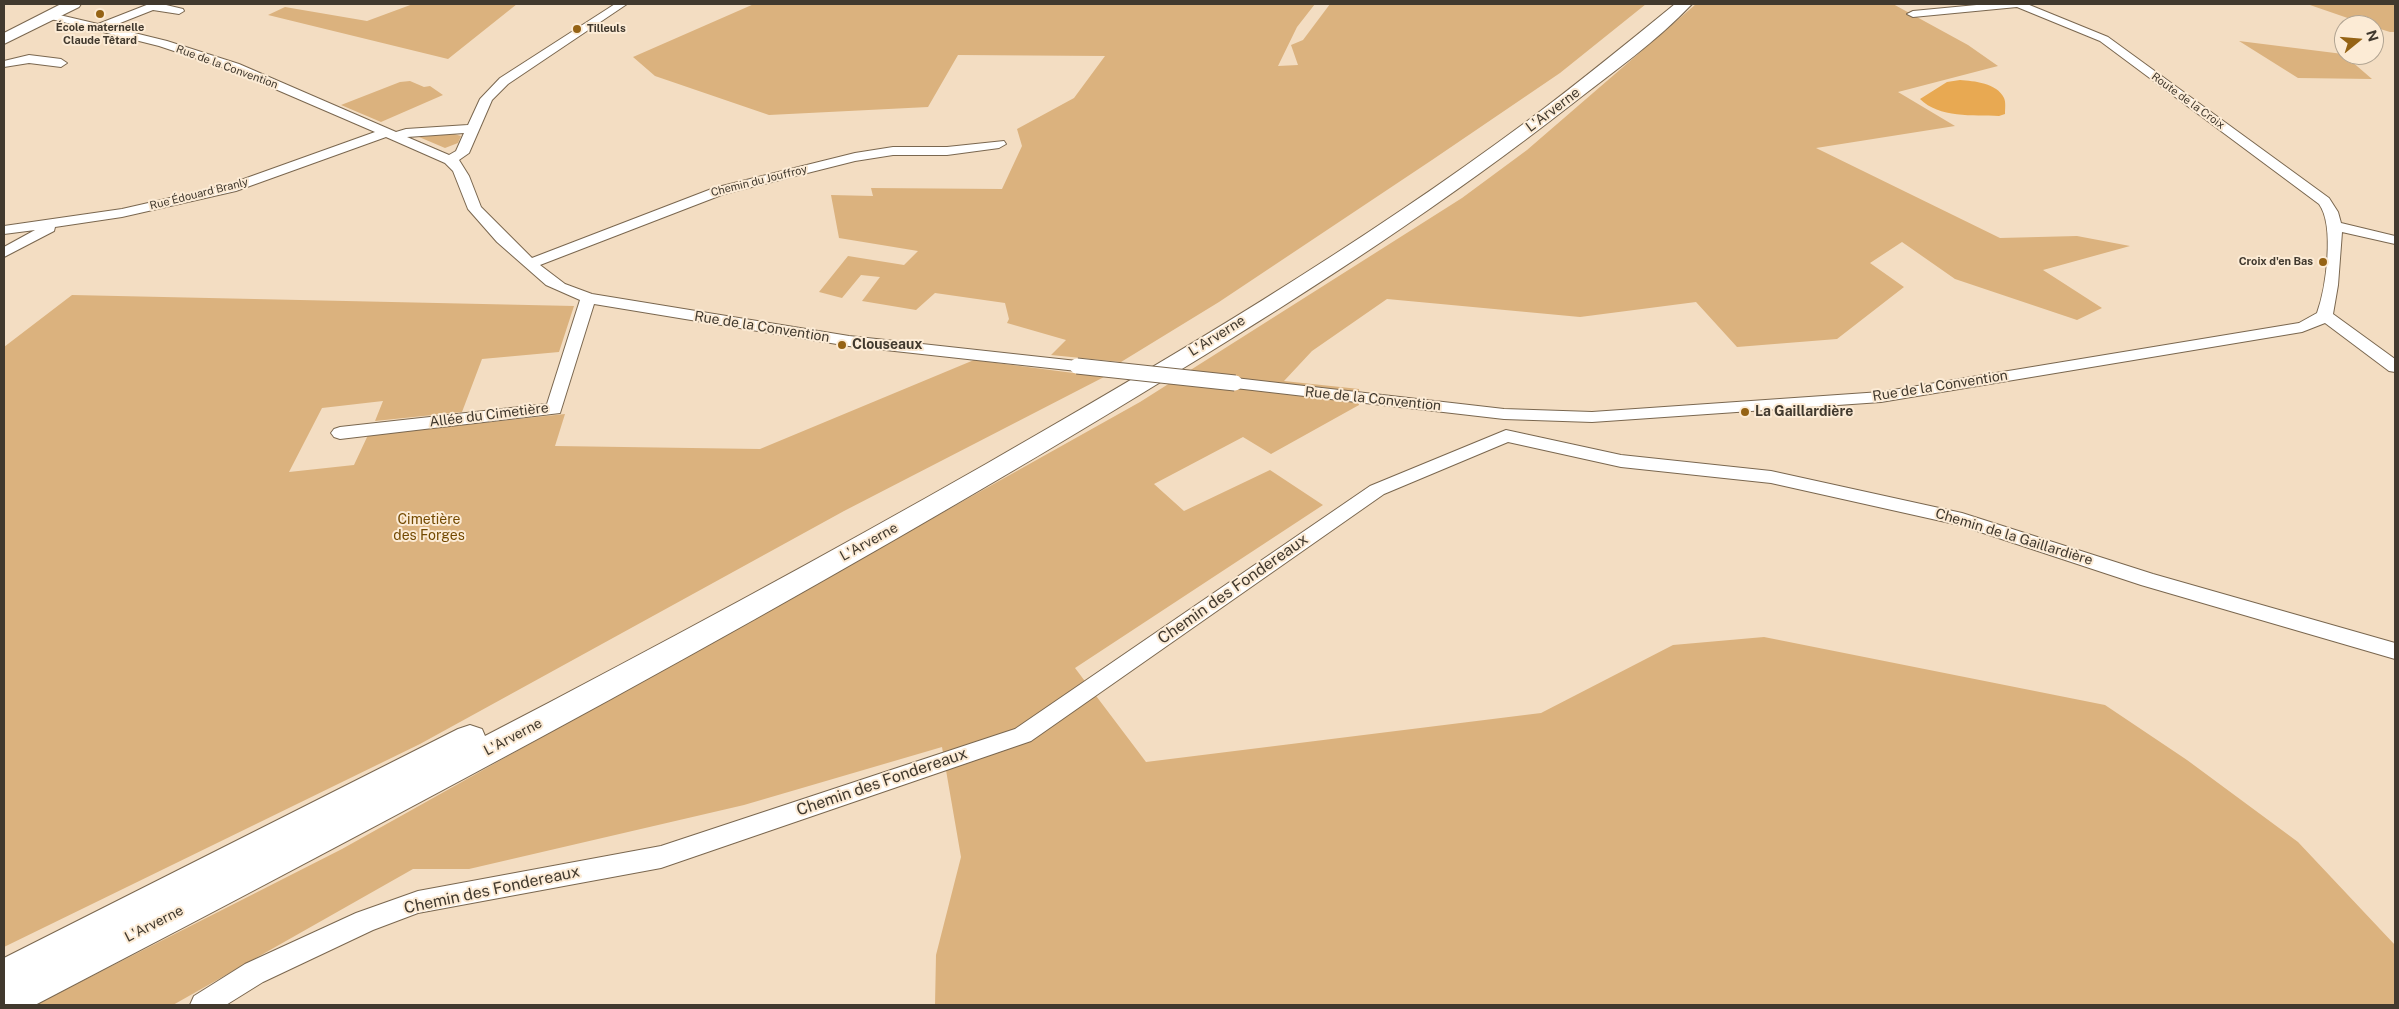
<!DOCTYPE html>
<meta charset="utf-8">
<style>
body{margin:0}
#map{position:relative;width:2399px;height:1009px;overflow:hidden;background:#f3ddc2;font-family:"Public Sans",sans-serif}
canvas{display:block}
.frame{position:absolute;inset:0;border:5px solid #41392e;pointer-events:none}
.north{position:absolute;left:2334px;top:15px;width:50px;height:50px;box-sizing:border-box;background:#fcebd5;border:1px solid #b1a492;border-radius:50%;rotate:73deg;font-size:14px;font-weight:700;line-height:20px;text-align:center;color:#41392e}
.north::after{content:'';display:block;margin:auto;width:18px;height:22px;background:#956315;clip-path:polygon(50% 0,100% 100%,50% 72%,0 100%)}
</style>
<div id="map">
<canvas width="2399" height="1009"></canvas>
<div class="frame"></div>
<div class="north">N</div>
</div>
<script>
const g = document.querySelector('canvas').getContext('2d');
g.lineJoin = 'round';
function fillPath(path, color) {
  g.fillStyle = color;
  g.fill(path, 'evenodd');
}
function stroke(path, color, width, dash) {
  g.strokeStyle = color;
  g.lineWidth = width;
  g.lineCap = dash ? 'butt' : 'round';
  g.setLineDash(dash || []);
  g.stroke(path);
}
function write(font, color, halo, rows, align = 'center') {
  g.font = font + ' "Public Sans",sans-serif';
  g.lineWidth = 4;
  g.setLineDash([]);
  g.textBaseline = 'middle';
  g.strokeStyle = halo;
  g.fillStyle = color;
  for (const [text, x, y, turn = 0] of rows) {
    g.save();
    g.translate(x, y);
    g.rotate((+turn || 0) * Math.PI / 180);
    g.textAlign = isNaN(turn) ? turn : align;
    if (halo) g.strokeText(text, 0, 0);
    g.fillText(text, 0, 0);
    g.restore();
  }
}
fillPath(new Path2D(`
 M413 4H517L448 59 268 15 285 7 367 21Z
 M754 4H1315L1297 27 1278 66 1298 65 1291 45 1303 40 1330 4H1646L1560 73 1432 160 1219 302 1121 362 1051 355 1066 340 1007 323 1009 319 1005 303 935 293 916 310 862 301 880 277 861 275 842 298 819 292 848 256 904 265 918 251 839 238 831 195 873 196 871 188 1002 189 1022 146 1017 129 1074 98 1105 56 958 55 928 107 769 115 655 76 633 57Z
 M1696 4H1893L1968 45 1998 66 1898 92 1955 126 1816 148 2000 238 2077 236 2130 246 2043 270 2102 308 2077 320 1955 279 1902 242 1870 263 1904 287 1837 339 1737 347 1696 302 1580 317 1387 299 1312 351 1284 381 1359 389V405L1271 454 1243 437 1154 484 1184 511 1270 470 1323 505 1075 668 1146 762 1541 713 1673 645 1764 637 2105 705 2187 760 2298 842 2395 945V1005H935L936 955 961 857 942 747 744 805 469 869H413L173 1005H35L342 849 1140 402 1462 198 1527 150Z
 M2307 4H2395V32H2390L2374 27V25H2368Z
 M2239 41 2343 54 2372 79 2298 78Z
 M410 81 424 87 430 86 443 95 381 122 341 105 400 82Z
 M454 134 461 136 458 143 445 148 419 137Z
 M72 295 574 306 559 352 482 359 462 412 375 421 383 401 322 408 289 472 354 465 368 435 565 414 555 446 760 449 974 360 1104 377 844 511 420 744 4 947V347Z`), '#dbb27e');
fillPath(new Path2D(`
 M1960 80C1974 81 1997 83 2004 98 2006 102 2005 109 2005 114L1999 116C1973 115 1939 118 1920 99L1947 82Z`), '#e8a952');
const minor = new Path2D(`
 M149 4H162L183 9 184 11 179 14 153 10 110 27 167 41 239 64 396 132 406 129 468 125 480 99 500 78 615 4H627L508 84 492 100 469 153 459 160 469 176 481 207 532 258 714 188 855 153 893 147H947L1004 141 1006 144 999 148 947 155H893L855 161 724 194 540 265 565 284 592 294 849 336 1077 361 1083 362 1085 366 1083 370 1077 371 849 346 594 304 560 413 340 439 334 437 331 433 334 429 340 427 547 404 580 300 546 285 497 242 468 209 453 171 445 163 386 137 236 191 122 217 55 227 54 231 4 257V247L35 230 4 234V226L122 209 227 185 375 132 231 70 159 46 47 18 45 16 51 13 98 24ZM464 133 456 151 449 155 407 137Z
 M1987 4H2027L2108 37 2329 198 2338 212 2341 223 2395 236V244L2342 232 2338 285 2333 314 2395 359V372L2389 371 2325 323 2302 332 1881 402 1592 422 1504 419 1235 388 1229 387 1227 383 1229 379 1235 378 1504 409 1592 412 1881 392 2299 323 2317 313C2326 289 2335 225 2319 204L2100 41 2017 7 1913 17 1907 14 1913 11Z
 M29 55 61 59 67 63 61 67 29 63 4 67V61Z
 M1506 430 1621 455 1771 471 1962 513 2153 574 2395 643V659L2141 585 1959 525 1771 483 1621 467 1508 442 1384 494 1031 741 661 868 418 913 373 930 263 982 226 1005H190L194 996 245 964 356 913 418 891 661 846 1015 729 1370 486Z`);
const primary = new Path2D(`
 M61 4H81L79 7 4 44V33Z`);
const motorway = new Path2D(`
 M1675 4H1692C1657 41 1613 72 1572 104 1447 202 1313 289 1177 372 806 600 421 804 35 1005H4V958L458 729 470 725 482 729 485 736C654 648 821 558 986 464 1171 358 1355 249 1526 122 1577 84 1626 44 1675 4Z`);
stroke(minor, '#7a674f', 2);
stroke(primary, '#7a674f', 2);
stroke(motorway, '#7a674f', 2);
fillPath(minor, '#fff');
fillPath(primary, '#fff');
fillPath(motorway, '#fff');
const minorBridge = new Path2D(`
 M1077 366 1235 383`);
stroke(minorBridge, '#7a674f', 17, []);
stroke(minorBridge, '#fff', 15);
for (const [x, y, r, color] of [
 [100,14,5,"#956315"],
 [577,29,5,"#956315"],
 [2323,262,5,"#956315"],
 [842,345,5,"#956315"],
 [1745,412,5,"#956315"]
]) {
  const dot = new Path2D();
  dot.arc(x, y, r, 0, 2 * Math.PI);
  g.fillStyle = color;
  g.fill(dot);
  stroke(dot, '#fcebd5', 2);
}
write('bold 11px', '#41392e', '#fcebd5', [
 ["École maternelle",100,28],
 ["Claude Têtard",100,41],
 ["Tilleuls",587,29,"left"],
 ["Croix d'en Bas",2313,262,"right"]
]);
write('11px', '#41392e', '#fcebd5', [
 ["Rue de la Convention",227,67,20],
 ["Route de la Croix",2188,101,36],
 ["Chemin du Jouffroy",759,181,-14],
 ["Rue Édouard Branly",199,194,-14]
]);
write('14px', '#41392e', '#fcebd5', [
 ["L'Arverne",1553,110,-37],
 ["Rue de la Convention",762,327,9],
 ["L'Arverne",1217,336,-32],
 ["Rue de la Convention",1940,386,-9],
 ["Rue de la Convention",1373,399,6],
 ["Allée du Cimetière",489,415,-7],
 ["Chemin de la Gaillardière",2014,537,17],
 ["L'Arverne",869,542,-29],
 ["L'Arverne",513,737,-28],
 ["L'Arverne",154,924,-27]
]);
write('bold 14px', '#41392e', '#fcebd5', [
 ["Clouseaux",852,345],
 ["La Gaillardière",1755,412]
], 'left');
write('14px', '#734901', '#fcebd5', [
 ["Cimetière",429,520],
 ["des Forges",429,536]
]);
write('16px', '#41392e', '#fcebd5', [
 ["Chemin des Fondereaux",1233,589,-35],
 ["Chemin des Fondereaux",882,782,-19],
 ["Chemin des Fondereaux",492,890,-12]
]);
</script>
